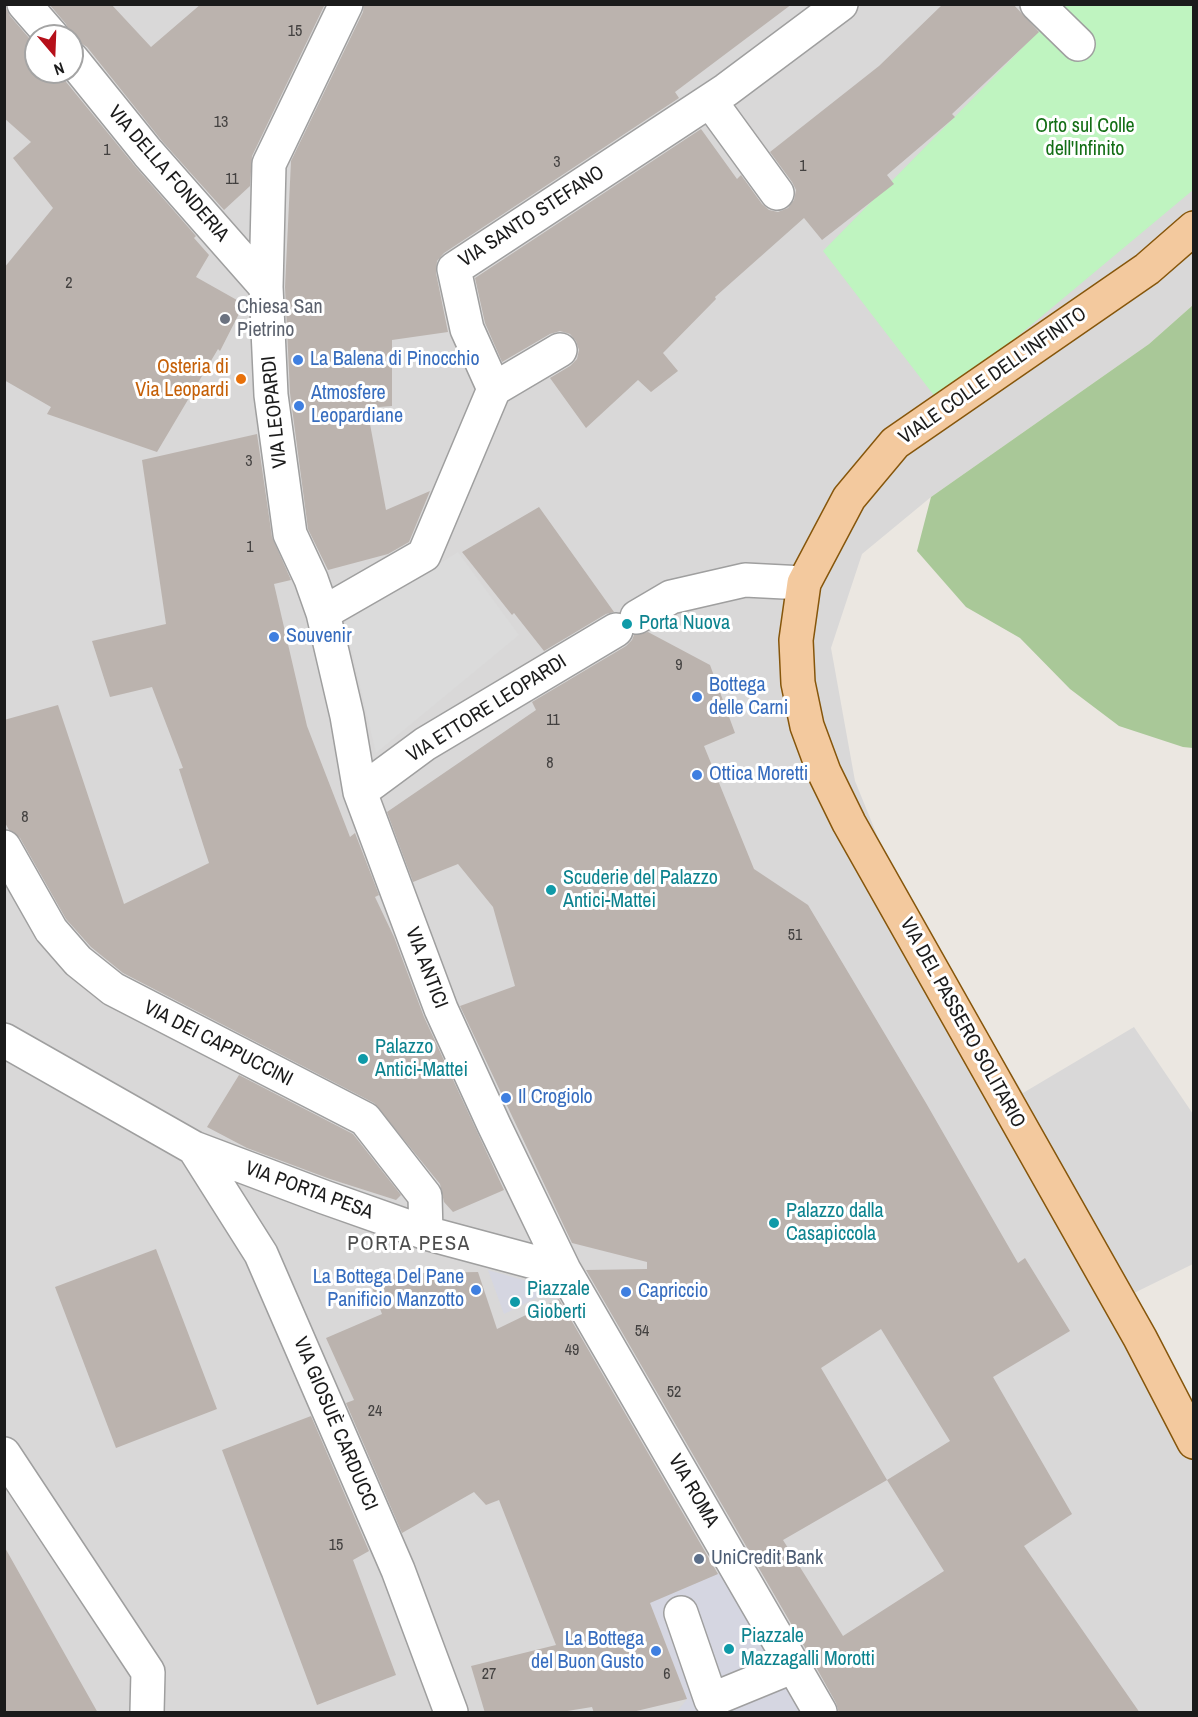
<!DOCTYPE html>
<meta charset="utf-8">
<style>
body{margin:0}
#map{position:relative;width:1198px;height:1717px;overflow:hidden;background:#ebe7e1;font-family:"Archivo Narrow",sans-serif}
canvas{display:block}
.frame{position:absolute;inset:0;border:6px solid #1b1b1b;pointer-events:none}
.north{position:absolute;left:24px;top:24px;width:60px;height:60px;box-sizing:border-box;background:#fff;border:2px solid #a4a4a4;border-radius:50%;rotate:161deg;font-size:16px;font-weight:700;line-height:24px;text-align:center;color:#1b1b1b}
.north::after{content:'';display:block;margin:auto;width:21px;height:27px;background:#b6101a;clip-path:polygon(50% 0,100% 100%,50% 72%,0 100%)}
</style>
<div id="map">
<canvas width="1198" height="1717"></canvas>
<div class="frame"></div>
<div class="north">N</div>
</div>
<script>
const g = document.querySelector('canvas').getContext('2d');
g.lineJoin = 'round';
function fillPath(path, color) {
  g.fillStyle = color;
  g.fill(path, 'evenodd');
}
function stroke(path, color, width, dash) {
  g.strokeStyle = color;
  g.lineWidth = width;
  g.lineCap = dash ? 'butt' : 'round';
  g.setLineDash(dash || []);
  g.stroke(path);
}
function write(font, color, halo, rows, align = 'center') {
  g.font = font + ' "Archivo Narrow",sans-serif';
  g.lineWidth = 6;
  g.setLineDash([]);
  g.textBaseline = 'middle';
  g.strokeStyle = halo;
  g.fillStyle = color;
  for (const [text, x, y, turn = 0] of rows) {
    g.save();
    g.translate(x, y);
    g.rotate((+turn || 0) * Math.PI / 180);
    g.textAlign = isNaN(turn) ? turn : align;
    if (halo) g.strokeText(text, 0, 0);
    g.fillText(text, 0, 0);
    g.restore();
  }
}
fillPath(new Path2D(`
 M5 5H1193V305L1149 344 931 497 862 554 831 648 855 781 894 877 1023 1093 1134 1027 1193 1114V1264L1130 1295 1193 1413V1712H5ZM36 36H72V72H36Z`), '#d9d8d8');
fillPath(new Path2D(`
 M1193 305V748L1183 747 1119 726 1070 689 1020 638 966 607 917 551 931 497 1149 344Z`), '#a9c898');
fillPath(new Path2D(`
 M1057 5H1193V190L939 402 823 251 1039 31Z`), '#bff4c0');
fillPath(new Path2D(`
 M458 552 519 635 376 753 345 622Z`), '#dbdbdb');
fillPath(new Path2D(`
 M488 1270 555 1289 504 1314Z
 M722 1572 827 1712H677L687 1699 648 1598 657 1595 663 1597Z`), '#d5d6e1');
fillPath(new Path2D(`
 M4 4 10 16 36 46V72H58L134 165 196 236 194 238 209 255 196 277 244 304 220 351 218 349 157 452 47 414 51 407 4 380V268L53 208 13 158 31 142 4 118Z
 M49 4H111L151 47 201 4H325L252 156 250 186 224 210 162 141 87 47 79 42 72 41 66 24Z
 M364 4H792L675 92 679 98 444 253 437 261 436 273 448 332 392 340V406L367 408 386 510 430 491 409 542 388 554 328 570 308 529 290 393 285 287 291 161 363 12Z
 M943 4H1013L1039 32 952 114 955 117 887 175 894 184 822 240 804 218 715 297 716 299 663 353 678 371 651 392 638 380 586 428 550 378 570 366 577 359 579 350 576 341 570 334 560 331 550 334 502 362 485 323 475 278 701 129 737 179 741 175 762 204 769 210 778 212 788 208 794 200 796 190 792 182 770 152 879 66Z
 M257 434 272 537 291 580 274 584 307 726 350 837 355 833 379 895 375 897 394 937 424 1017 504 1190 453 1212 444 1202 440 1184 374 1103 123 973 91 947 66 919 20 838 9 830 4 821V720L58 705 124 904 209 863 179 769 183 768 152 687 110 697 92 641 166 624 142 460Z
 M539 507 614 612 606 614 544 651 514 613 512 615 462 552Z
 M648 632 710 665 735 733 704 746 754 869 808 905 926 1103 1018 1263 1025 1258 1070 1331 993 1377 1072 1514 1024 1546 1140 1713H839L836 1703 811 1658 586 1270 647 1269V1262L572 1243 460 1006 515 986 493 907 458 864 413 882 387 812 536 710 532 702 626 646 632 640 634 635ZM881 1329 950 1441 887 1480 821 1368ZM887 1480 944 1571 843 1636 783 1540Z
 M239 1075 353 1134 401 1195 396 1200 330 1179 247 1148 207 1127Z
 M156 1249 217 1409 116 1448 55 1287Z
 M478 1272 497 1329 559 1299 718 1574 650 1603 687 1699 628 1713H594L592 1707 555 1713H485L471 1666 556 1645 499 1500 486 1505 474 1492 402 1533 346 1403 354 1400 326 1338 382 1314 367 1274Z
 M311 1416 369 1551 353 1560 396 1675 317 1705 222 1450Z
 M4 1546 98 1713H4Z`), '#bbb3ae');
const minor = new Path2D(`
 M24 4 52 36
 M346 4 269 164 266 287 271 395 290 534 311 579 323 613 347 716 360 792 441 1009 494 1125 564 1270 820 1712
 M1037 4 1078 44
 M72 59 148 153 266 287
 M710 101 777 193
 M494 389 560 350
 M323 613 424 555 494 389 467 329 454 269 726 90 841 4
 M637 617 671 597 745 580 804 583
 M360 792 425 744 616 630
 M4 847 51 930 78 961 113 989 365 1119 425 1196 426 1233
 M4 1040 194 1148 324 1197 426 1233 564 1270
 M194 1148 261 1254 398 1570 451 1712
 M4 1454 148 1672 147 1712
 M681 1613 711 1700 794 1666`);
const major = new Path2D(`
 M1194 228 1147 269 895 443 849 498 804 583 796 640 798 683 807 726 824 772 849 823 1140 1338 1194 1442`);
stroke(minor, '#9f9f9f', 36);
stroke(major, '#86560b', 36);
stroke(minor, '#fff', 33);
stroke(major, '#f3c99e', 33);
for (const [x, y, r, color] of [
 [225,319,6,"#6b7280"],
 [298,360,6,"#3f7fe0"],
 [241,379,6,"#e8710a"],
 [299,406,6,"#3f7fe0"],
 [627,624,6,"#0f9aa8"],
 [274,637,6,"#3f7fe0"],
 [697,697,6,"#3f7fe0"],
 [697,775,6,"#3f7fe0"],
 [551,890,6,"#0f9aa8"],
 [363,1059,6,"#0f9aa8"],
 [506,1098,6,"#3f7fe0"],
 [774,1223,6,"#0f9aa8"],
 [476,1290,6,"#3f7fe0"],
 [626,1292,6,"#3f7fe0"],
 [515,1302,6,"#0f9aa8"],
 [699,1559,6,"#5c6f8a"],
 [729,1649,6,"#0f9aa8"],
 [656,1651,6,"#3f7fe0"]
]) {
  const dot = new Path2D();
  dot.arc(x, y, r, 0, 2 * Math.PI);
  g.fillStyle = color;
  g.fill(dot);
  stroke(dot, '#fff', 2);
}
write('16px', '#434140', null, [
 ["15",295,32],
 ["13",221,123],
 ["1",107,151],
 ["3",557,163],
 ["1",803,167],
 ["11",232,180],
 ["2",69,284],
 ["3",249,462],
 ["1",250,548],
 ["9",679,666],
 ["11",553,721],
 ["8",550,764],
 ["8",25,818],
 ["51",795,936],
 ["54",642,1332],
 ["49",572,1351],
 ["52",674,1393],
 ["24",375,1412],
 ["15",336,1546],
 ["27",489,1675],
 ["6",667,1675]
]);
write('20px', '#136e15', '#fff', [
 ["Orto sul Colle",1085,127],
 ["dell'Infinito",1085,150]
]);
write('20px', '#1b1b1b', '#fff', [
 ["VIA DELLA FONDERIA",168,174,49],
 ["VIA SANTO STEFANO",532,217,-33],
 ["VIALE COLLE DELL'INFINITO",993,376,-35],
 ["VIA LEOPARDI",275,412,-96],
 ["VIA ETTORE LEOPARDI",487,709,-32],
 ["VIA ANTICI",426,968,69],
 ["VIA DEL PASSERO SOLITARIO",962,1023,61],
 ["VIA DEI CAPPUCCINI",218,1044,27],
 ["VIA PORTA PESA",309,1191,20],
 ["VIA GIOSUÈ CARDUCCI",335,1424,67],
 ["VIA ROMA",693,1491,60]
]);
write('20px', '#5b616d', '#fff', [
 ["Chiesa San",237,308],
 ["Pietrino",237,331]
], 'left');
write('20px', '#366cbe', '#fff', [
 ["La Balena di Pinocchio",310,360],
 ["Atmosfere",311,394],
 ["Leopardiane",311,417],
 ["Souvenir",286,637],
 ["Bottega",709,686],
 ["delle Carni",709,709],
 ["Ottica Moretti",709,775],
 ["Il Crogiolo",518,1098],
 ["La Bottega Del Pane",464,1278,"right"],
 ["Panificio Manzotto",464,1301,"right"],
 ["Capriccio",638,1292],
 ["La Bottega",644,1640,"right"],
 ["del Buon Gusto",644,1663,"right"]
], 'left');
write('20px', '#c56008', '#fff', [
 ["Osteria di",229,368],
 ["Via Leopardi",229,391]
], 'right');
write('20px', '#0d838f', '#fff', [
 ["Porta Nuova",639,624],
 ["Scuderie del Palazzo",563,879],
 ["Antici-Mattei",563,902],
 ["Palazzo",375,1048],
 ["Antici-Mattei",375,1071],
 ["Palazzo dalla",786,1212],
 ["Casapiccola",786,1235],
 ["Piazzale",527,1290],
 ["Gioberti",527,1313],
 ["Piazzale",741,1637],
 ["Mazzagalli Morotti",741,1660]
], 'left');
write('20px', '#4e5e75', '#fff', [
 ["UniCredit Bank",711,1559]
], 'left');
g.letterSpacing = '1.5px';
write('21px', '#4e4e4e', '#fff', [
 ["PORTA PESA",409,1244]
]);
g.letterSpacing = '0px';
</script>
